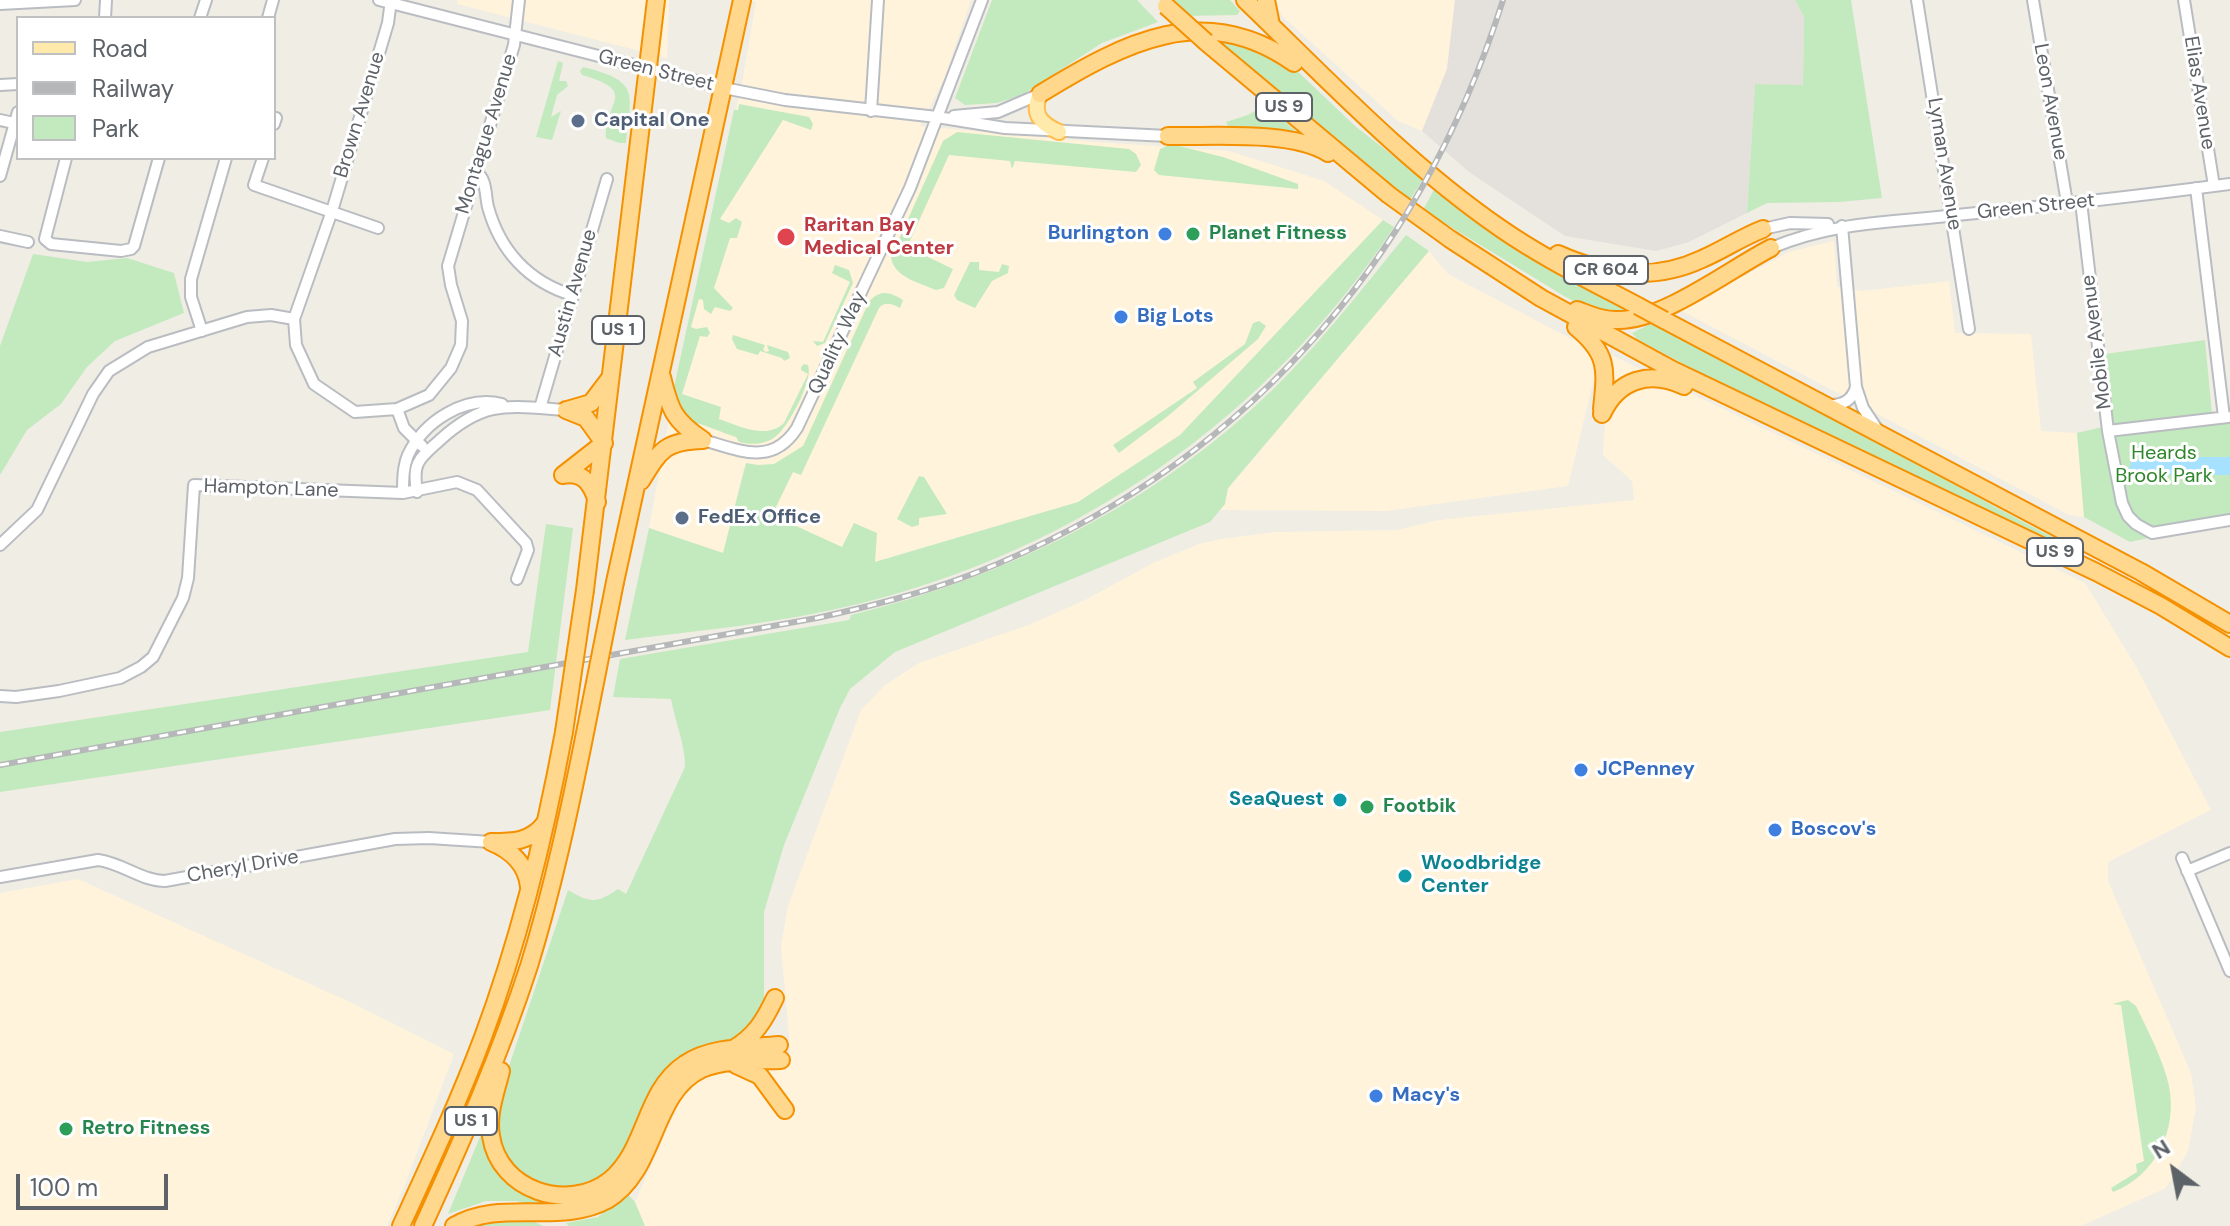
<!DOCTYPE html>
<style>
body{margin:0}
#map{position:relative;width:2230px;height:1226px;overflow:hidden;background:#f0ede4;font-family:"DM Sans",sans-serif}
canvas{display:block}
.legend{position:absolute;left:16px;top:16px;width:260px;height:144px;box-sizing:border-box;background:#fff;border:2px solid #bec0c2;margin:0;padding:10px 14px;list-style:none;font-size:24px;color:#5c6267}
.legend li{display:flex;align-items:center;gap:16px;height:40px}
.legend b{width:40px;border:2px solid #bec0c2}
.north{position:absolute;left:2134px;top:1130px;width:80px;height:80px;-webkit-text-stroke:6px #fff;paint-order:stroke;rotate:328deg;font-size:22px;font-weight:700;line-height:32px;text-align:center;color:#5c6267}
.north::after{content:'';display:block;margin:auto;width:28px;height:36px;background:#5c6267;clip-path:polygon(50% 0,100% 100%,50% 72%,0 100%)}
.scale{position:absolute;left:16px;top:1174px;width:152px;height:36px;box-sizing:border-box;border:4px solid #5c6267;border-top:0;padding-left:10px;font-size:24px;line-height:28px;white-space:nowrap;color:#5c6267;-webkit-text-stroke:6px #fff;paint-order:stroke}
</style>
<div id="map">
<canvas width="2230" height="1226"></canvas>
<ul class="legend">
<li><b style="height:10px;background:#ffe9ab"></b>Road</li>
<li><b style="height:10px;background:#b6b7b8"></b>Railway</li>
<li><b style="height:22px;background:#c3eabe"></b>Park</li>
</ul>
<div class="north">N</div>
<div class="scale">100 m</div>
</div>
<script>
const g = document.querySelector('canvas').getContext('2d');
g.lineJoin = 'round';
function fillPath(path, color) {
  g.fillStyle = color;
  g.fill(path, 'evenodd');
}
function stroke(path, color, width, dash) {
  g.strokeStyle = color;
  g.lineWidth = width;
  g.lineCap = dash ? 'butt' : 'round';
  g.setLineDash(dash || []);
  g.stroke(path);
}
function write(font, color, halo, rows, align = 'center') {
  g.font = font + ' "DM Sans",sans-serif';
  g.lineWidth = 6;
  g.setLineDash([]);
  g.textBaseline = 'middle';
  g.strokeStyle = halo;
  g.fillStyle = color;
  for (const [text, x, y, turn = 0] of rows) {
    g.save();
    g.translate(x, y);
    g.rotate((+turn || 0) * Math.PI / 180);
    g.textAlign = isNaN(turn) ? turn : align;
    if (halo) g.strokeText(text, 0, 0);
    g.fillText(text, 0, 0);
    g.restore();
  }
}
fillPath(new Path2D(`
 M458 0H669L667 58 457 4Z
 M748 0H971L944 79 920 126 1095 142 1229 151 1324 181 1383 220 1180 435 1078 502 874 562 772 516 787 483 744 468 723 553 649 528 676 382 742 83 756 2Z
 M1276 0H1455L1447 69 1422 131 1398 121 1281 15Z
 M1834 241 1837 287 1862 291 1949 281 1955 333 2031 334 2041 431 2077 433 2084 517 2069 515 1680 310 1789 252Z
 M1429 251 1448 274 1600 354 1568 486 1386 511 1220 510 1225 504 1228 489Z
 M1609 354 2085 583 2137 668 2211 810 2108 862V881L2191 1073 2196 1107 2188 1151 2166 1188 2081 1226H645L642 1223 635 1202 683 1093 705 1077 791 1060 781 946 788 906 861 710 885 685 919 663 1031 624 1087 599 1153 563 1199 544 1221 539 1276 532 1397 530 1439 520 1634 500 1632 481 1603 455Z
 M78 879 352 1003 454 1054 406 1182 387 1226H0V893Z`), '#fff3db');
fillPath(new Path2D(`
 M1455 0H1795L1804 17 1803 86 1755 84 1747 213 1689 242 1656 251 1565 236 1469 172 1422 131 1447 69Z`), '#e4e0dc');
fillPath(new Path2D(`
 M992 0H1137L1158 22 1102 43 1022 95 997 103 965 105 955 98Z
 M1172 0H1230L1240 11 1237 15 1187 16Z
 M1795 0H1851L1882 198 1839 202 1767 203 1747 213 1755 84 1803 85 1804 17Z
 M1205 30 1291 65 1355 126 1423 179 1410 200 1279 96Z
 M558 61 563 63 559 81H566L568 86 557 95 551 117 561 111 552 140 536 137Z
 M583 67C639 81 632 91 626 143H619L606 138C604 101 640 92 582 75L580 71Z
 M739 104 809 117 813 124 811 130 783 120 720 219 729 223 736 218 742 222 737 238H730L714 288 733 308 730 311 715 307 711 314 704 309 703 300 699 299 691 327 696 329 707 327 710 333 707 337 700 336 682 394 721 407 719 419C739 426 766 440 784 423L808 374 801 370V367L804 364 808 365C814 379 788 428 775 437 764 445 751 445 739 442L736 437C723 433 693 420 683 420L673 392 734 110H738Z
 M1265 105 1303 137 1229 128 1226 122 1248 115Z
 M957 132 1129 149 1136 154 1141 165 1136 172 1015 161 1012 169 1010 161 949 155 907 247 953 269 944 288 936 290C920 283 893 277 891 257L943 141Z
 M1171 144 1223 157 1298 184V189L1159 175 1154 170 1160 149Z
 M1435 188 1634 311 1629 314 1597 313 1564 296 1423 210Z
 M1383 220 1394 227C1269 417 1078 550 858 604 782 623 703 630 625 640L649 528 723 553 746 463 758 465 774 464 803 446 869 302C880 289 890 292 903 300L900 308C892 304 885 301 879 308L801 475 793 472 772 515 842 547 854 523 877 533 875 562 1078 502 1180 435Z
 M1406 235 1429 251 1228 488 1225 504 1210 522 895 652 850 689 840 708 784 845 764 912V998L761 1015 735 1041 695 1052 666 1069 615 1167 597 1182 577 1189 555 1188 539 1183 513 1169 497 1133 499 1096 568 890C590 903 596 904 618 889L626 894 685 767C685 743 675 722 671 699L613 697 620 659 849 620 851 615C999 579 1140 511 1253 408 1310 357 1357 295 1406 235Z
 M33 254 87 262 127 258 174 273 184 313 115 341 87 367 61 404 27 430 0 475V346Z
 M970 262H979V270L999 272 1002 264 1009 266 1008 273 992 281 975 308 957 300 954 295Z
 M835 265 849 270 853 283 825 343 817 346 813 341 823 342 850 282 832 273Z
 M1259 321 1266 326 1258 339 1168 416 1119 453 1113 445 1197 388 1193 382 1245 344 1253 323Z
 M1655 322 2027 524 2068 545 2065 549 1712 379 1637 339 1632 333Z
 M733 335 765 345 763 350 766 352 769 351 767 345 788 352 790 358 784 361 782 358 760 351 758 355 737 349 732 339Z
 M2205 340 2212 414 2230 412V520L2130 542 2084 517 2077 433 2111 425 2105 354Z
 M919 476 924 477 947 514 919 518V525L912 527 897 519Z
 M546 524 573 528 550 710 0 792V732L528 652Z
 M2128 1000 2136 1006C2148 1031 2163 1059 2169 1086 2178 1130 2155 1176 2113 1192L2111 1188 2137 1172 2136 1164 2144 1161 2121 1005 2112 1004Z
 M485 1125 484 1147 512 1188 538 1198 606 1195 552 1208 516 1201H486L448 1214Z
 M626 1192 635 1202 645 1226H569L566 1223 598 1217Z
 M489 1217 527 1218 543 1226H466Z`), '#c3eabe');
fillPath(new Path2D(`
 M2167 457H2230V475H2162L2153 470H2129L2131 461Z`), '#a6e1ff');
const minor = new Path2D(`
 M379 0 724 88 785 100 937 117 1005 128 1168 136
 M391 0 388 23 332 211 294 319 296 345 314 384 355 412 397 409 429 395 451 368 461 345 462 321 451 285 448 266 514 45 519 0
 M1917 0 1969 329
 M2033 0 2067 203
 M2184 0 2214 186
 M0 4 75 0
 M105 18 106 0
 M200 18 206 0
 M268 18 273 0
 M0 85 18 84
 M871 111 878 0
 M954 116 998 112 1040 94
 M0 120 14 123
 M274 124 276 118
 M66 158 45 239 51 244 121 251 131 249 134 246 159 158
 M263 158 254 185 378 228
 M476 172C487 179 485 195 488 207 500 251 529 282 572 295
 M0 176 18 112
 M2196 188 2224 417
 M2081 202 2108 431 2122 503 2128 516 2136 524 2152 533 2230 520
 M1842 226 1856 387 1863 408 1877 429
 M1763 229 1790 223 1828 224
 M0 236 28 242
 M1771 248C1836 221 1889 223 1957 215 2048 206 2139 196 2230 184
 M202 331 191 297V279L226 158
 M1827 405C1842 406 1852 401 1856 387
 M540 408 607 179
 M397 409 404 428 422 446
 M2108 431 2228 417
 M703 440C739 450 772 467 797 428L910 188 982 0
 M417 492C412 462 419 459 440 440 485 399 509 406 566 410
 M403 493C403 480 403 467 408 455 424 421 465 395 502 404
 M0 545 37 510 93 394 109 371 148 347 247 317 271 315 294 319
 M0 696 16 697 59 691 120 678 141 667 153 657 183 598 188 578 194 485 403 493 457 482 477 490 526 543 528 550 517 579
 M2182 858 2230 971
 M2187 871 2230 853
 M0 877 98 860C122 863 142 881 165 881L395 839 429 838 491 842`);
const major = new Path2D(`
 M1040 94C1031 114 1041 124 1059 132`);
const highway = new Path2D(`
 M1245 0C1327 79 1406 163 1500 228 1543 258 1591 281 1638 306
 M1266 0 1271 25
 M1206 42 1389 195 1450 239 1541 298 1673 370 2096 572 2161 606 2230 648
 M1040 94C1125 42 1204 0 1294 63
 M1168 136C1212 137 1291 130 1328 153
 M1558 254C1605 275 1653 282 1702 259 1723 250 1742 237 1763 229
 M1577 310C1591 315 1604 321 1619 320 1664 320 1730 269 1771 248
 M1664 320 2141 572 2230 624
 M1576 327C1609 354 1606 370 1602 409
 M662 377C670 410 674 421 703 440
 M567 410 591 403 610 378
 M1602 414C1618 379 1650 370 1684 386
 M563 475 604 443 586 418 566 410
 M563 475C583 471 592 484 597 502
 M641 481C660 450 665 441 703 440
 M615 582 742 0
 M585 590 656 0
 M491 842C511 850 527 865 529 887
 M491 842C513 842 531 842 545 823
 M733 1049C755 1036 764 1021 775 998
 M736 1065 760 1076 785 1110
 M501 1071C496 1092 487 1114 491 1136 499 1191 568 1213 610 1180 647 1150 644 1091 685 1064 711 1046 749 1048 779 1045
 M401 1226C430 1163 459 1101 483 1037 520 938 545 835 564 732
 M423 1226C462 1141 500 1055 529 966 553 888 570 808 586 728
 M454 1226C502 1198 559 1226 607 1200 657 1171 651 1092 702 1069 725 1059 756 1061 781 1060`);
stroke(minor, '#b9bdc2', 14);
stroke(major, '#ffbd4f', 18);
stroke(highway, '#f59100', 20);
stroke(minor, '#fff', 10);
stroke(major, '#ffe9ab', 14);
stroke(highway, '#ffd78d', 16);
const rail = new Path2D(`
 M0 765 817 618C871 606 924 593 975 573 1236 471 1419 266 1503 0`);
stroke(rail, '#b6b7b8', 6);
stroke(rail, '#fff', 3, [9]);
const highwayBridge = new Path2D(`
 M1166 6 1206 42
 M1638 306 1664 320
 M586 728 615 582
 M564 732 585 590`);
stroke(highwayBridge, '#f59100', 20, []);
stroke(highwayBridge, '#ffd78d', 16);
for (const [x, y, r, color] of [
 [578,121,8,"#5c6f8a"],
 [1165,234,8,"#3f7fe0"],
 [1193,234,8,"#2e9e5b"],
 [786,237,10,"#e0444e"],
 [1121,317,8,"#3f7fe0"],
 [682,518,8,"#5c6f8a"],
 [1581,770,8,"#3f7fe0"],
 [1340,800,8,"#0f9aa8"],
 [1367,807,8,"#2e9e5b"],
 [1775,830,8,"#3f7fe0"],
 [1405,876,8,"#0f9aa8"],
 [1376,1096,8,"#3f7fe0"],
 [66,1129,8,"#2e9e5b"]
]) {
  const dot = new Path2D();
  dot.arc(x, y, r, 0, 2 * Math.PI);
  g.fillStyle = color;
  g.fill(dot);
  stroke(dot, '#fff', 3);
}
for (const [x, y, w] of [
 [1284,107,56],
 [1606,270,84],
 [618,330,52],
 [2055,552,56],
 [471,1121,52]
]) {
  const box = new Path2D();
  box.roundRect(x - w / 2, y - 14, w, 28, 6);
  g.fillStyle = '#fff';
  g.fill(box);
  stroke(box, '#5c6267', 2);
}
write('bold 18px', '#5c6267', null, [
 ["US 9",1284,107],
 ["CR 604",1606,270],
 ["US 1",618,330],
 ["US 9",2055,552],
 ["US 1",471,1121]
]);
write('20px', '#5c6267', '#fff', [
 ["Green Street",656,71,14],
 ["Elias Avenue",2199,93,81],
 ["Leon Avenue",2050,102,80],
 ["Brown Avenue",360,115,-73],
 ["Montague Avenue",487,134,-73],
 ["Lyman Avenue",1944,164,81],
 ["Green Street",2036,207,-6],
 ["Austin Avenue",573,293,-74],
 ["Mobile Avenue",2097,342,-97],
 ["Quality Way",838,343,-65],
 ["Hampton Lane",271,489,2],
 ["Cheryl Drive",243,867,-10]
]);
write('bold 20px', '#4e5e75', '#fff', [
 ["Capital One",594,121],
 ["FedEx Office",698,518]
], 'left');
write('bold 20px', '#be3a42', '#fff', [
 ["Raritan Bay",804,226],
 ["Medical Center",804,249]
], 'left');
write('bold 20px', '#366cbe', '#fff', [
 ["Burlington",1149,234,"right"],
 ["Big Lots",1137,317],
 ["JCPenney",1597,770],
 ["Boscov's",1791,830],
 ["Macy's",1392,1096]
], 'left');
write('bold 20px', '#27864d', '#fff', [
 ["Planet Fitness",1209,234],
 ["Footbik",1383,807],
 ["Retro Fitness",82,1129]
], 'left');
write('20px', '#30862b', '#fff', [
 ["Heards",2164,454],
 ["Brook Park",2164,477]
]);
write('bold 20px', '#0d838f', '#fff', [
 ["SeaQuest",1324,800],
 ["Woodbridge",1421,864,"left"],
 ["Center",1421,887,"left"]
], 'right');
</script>
